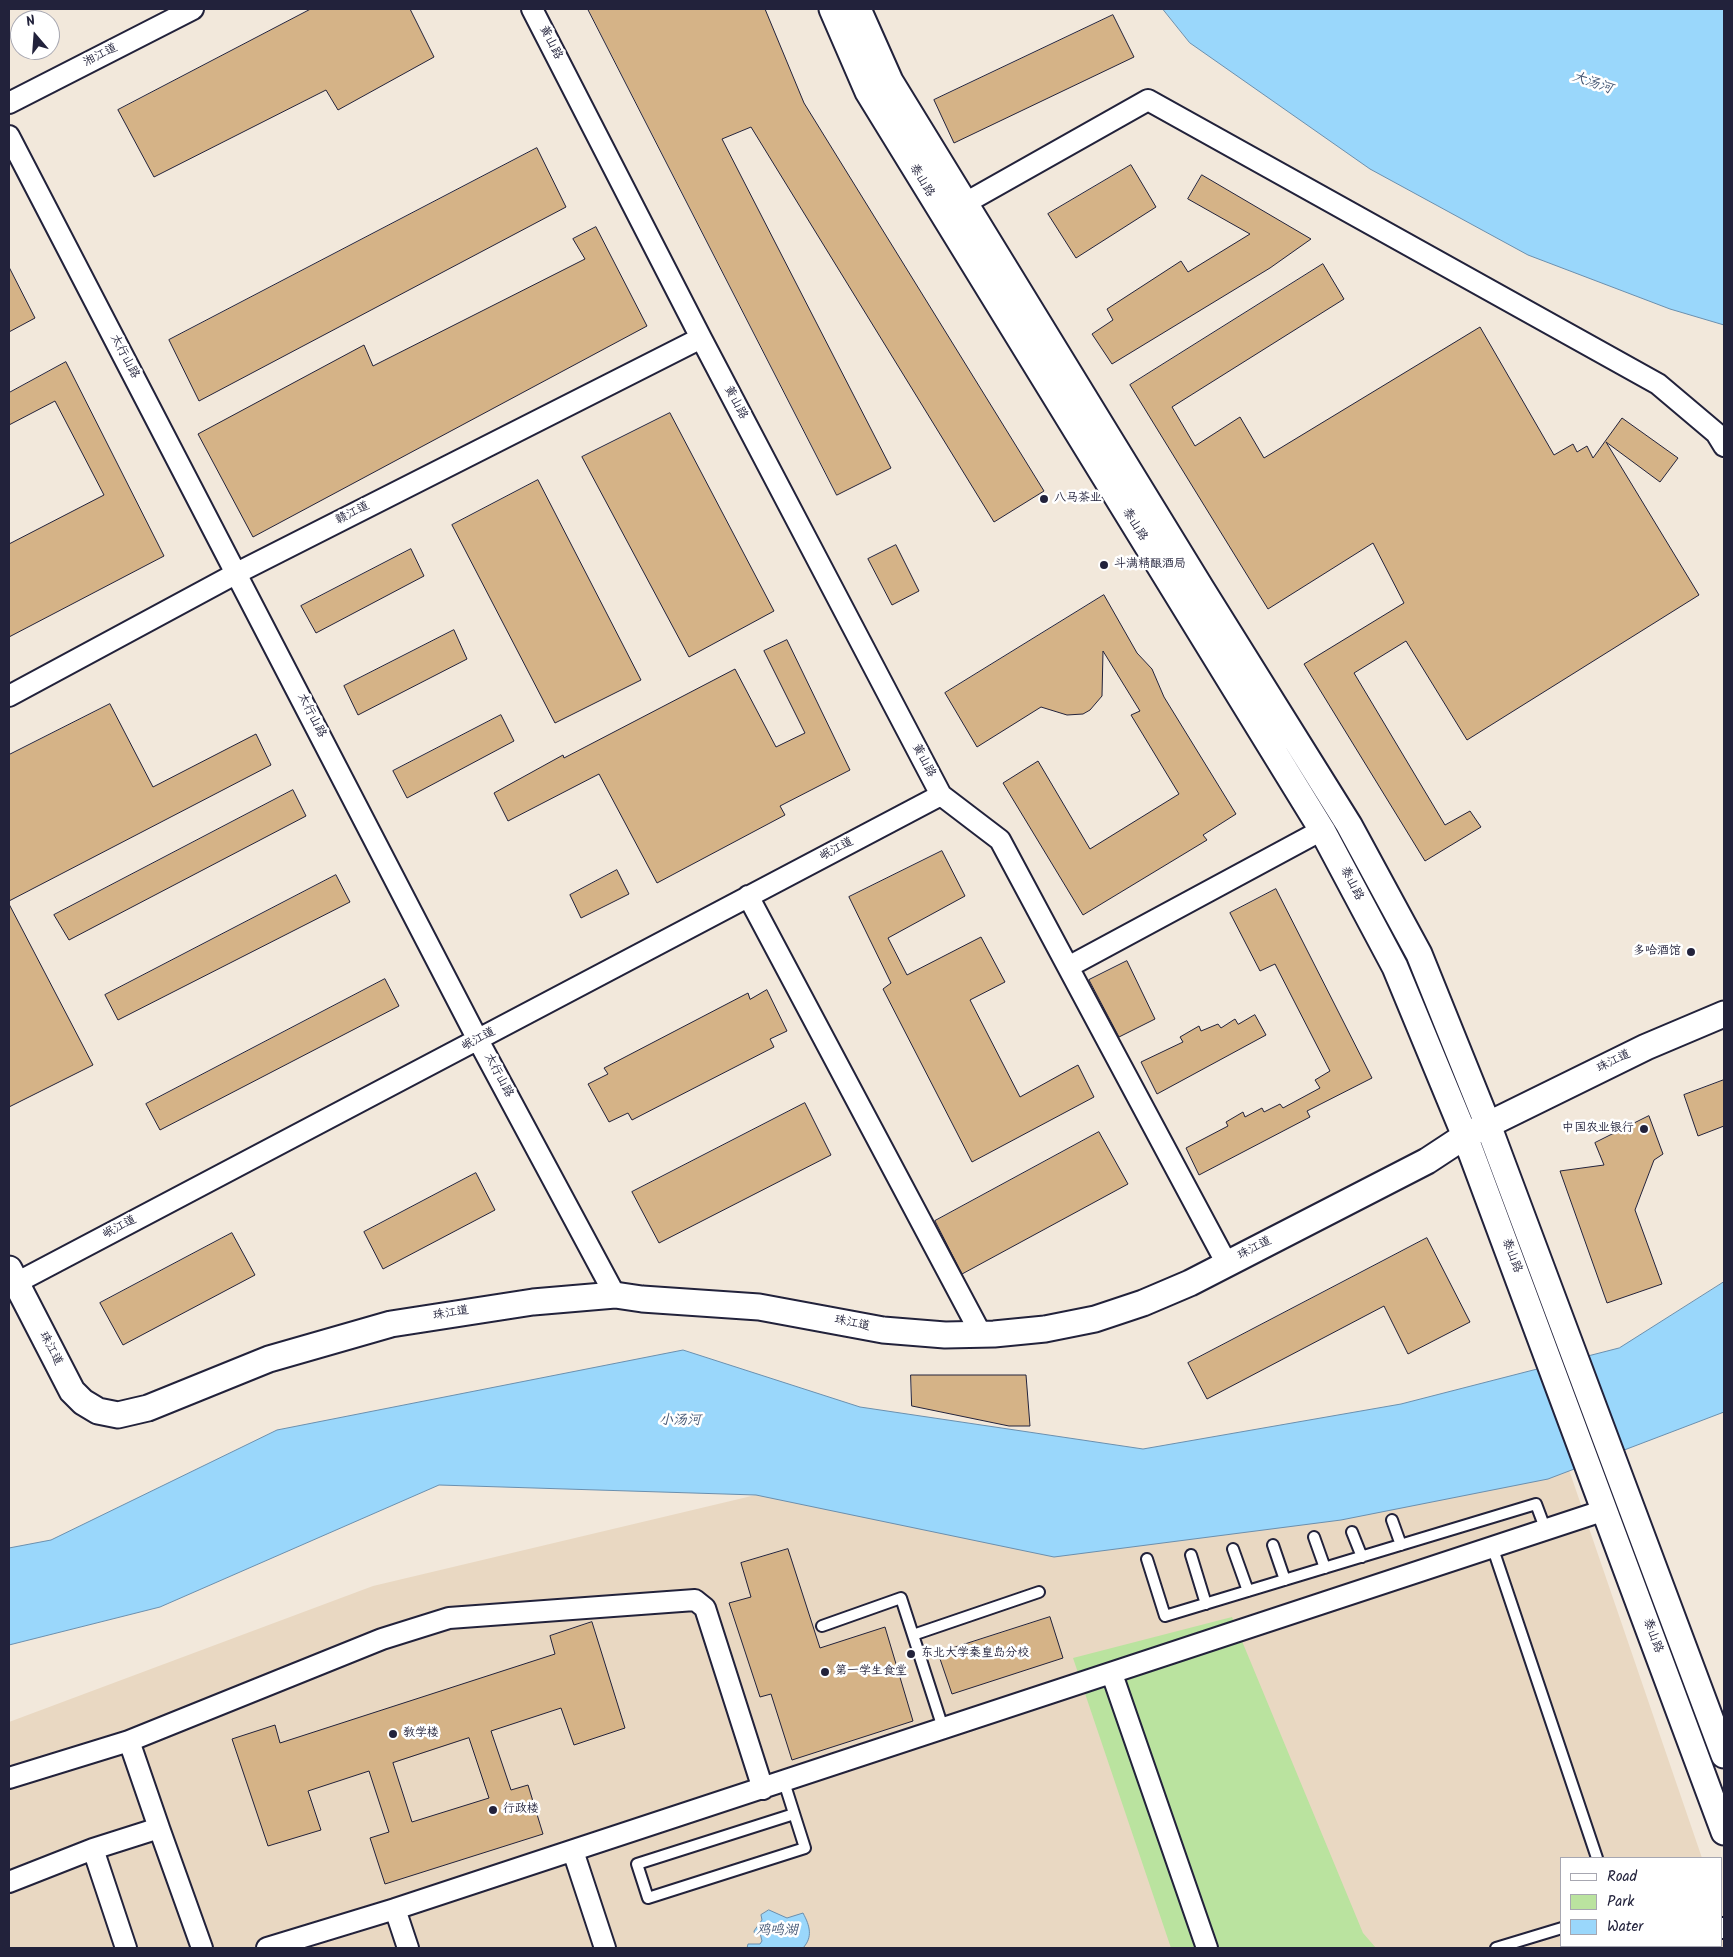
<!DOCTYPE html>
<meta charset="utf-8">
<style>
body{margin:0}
#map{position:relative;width:1733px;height:1957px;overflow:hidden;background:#f2e8db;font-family:Kalam,sans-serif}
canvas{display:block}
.frame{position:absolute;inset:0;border:10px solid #22223b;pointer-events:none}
.legend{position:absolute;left:1560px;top:1857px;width:162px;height:90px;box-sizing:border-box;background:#fff;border:1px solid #a7a7b1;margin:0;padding:6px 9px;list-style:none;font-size:15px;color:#22223b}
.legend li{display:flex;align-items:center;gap:10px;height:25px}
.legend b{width:25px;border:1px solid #a7a7b1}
.north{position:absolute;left:10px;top:10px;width:50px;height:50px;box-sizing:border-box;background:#fff;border:1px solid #a7a7b1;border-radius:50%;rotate:342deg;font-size:14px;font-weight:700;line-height:20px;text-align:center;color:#22223b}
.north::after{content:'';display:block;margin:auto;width:18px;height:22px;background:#22223b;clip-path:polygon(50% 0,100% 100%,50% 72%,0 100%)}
</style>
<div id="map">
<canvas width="1733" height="1957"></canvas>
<div class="frame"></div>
<ul class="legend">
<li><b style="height:6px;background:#fff"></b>Road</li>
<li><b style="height:14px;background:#bae39f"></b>Park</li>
<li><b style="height:14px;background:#9ad7fb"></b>Water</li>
</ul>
<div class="north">N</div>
</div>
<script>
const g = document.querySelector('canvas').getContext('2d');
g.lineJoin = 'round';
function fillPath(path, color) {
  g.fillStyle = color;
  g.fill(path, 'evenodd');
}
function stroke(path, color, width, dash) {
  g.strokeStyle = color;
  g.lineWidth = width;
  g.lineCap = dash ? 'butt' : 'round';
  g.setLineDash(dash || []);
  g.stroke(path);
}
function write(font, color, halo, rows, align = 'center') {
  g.font = font + ' Kalam,"LXGW WenKai TC",sans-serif';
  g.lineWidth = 5;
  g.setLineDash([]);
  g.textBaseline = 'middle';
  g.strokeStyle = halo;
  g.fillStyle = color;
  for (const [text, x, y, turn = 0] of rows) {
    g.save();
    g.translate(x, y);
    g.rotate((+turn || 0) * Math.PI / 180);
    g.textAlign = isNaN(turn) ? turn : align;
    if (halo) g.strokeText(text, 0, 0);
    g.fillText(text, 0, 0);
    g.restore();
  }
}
fillPath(new Path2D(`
 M1566 1461 1702 1858H1562V1946H1722V1916L1724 1923V1948H9V1722L373 1586 760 1494Z`), '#e9d8c2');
fillPath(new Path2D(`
 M1232 1617 1363 1933 1376 1948H1171L1073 1658Z`), '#bae39f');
const water = new Path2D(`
 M1163 9H1724V325L1670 309 1528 255 1370 169 1190 43Z
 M1724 1282V1412L1548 1479 1341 1520 1054 1557 756 1495 439 1485 160 1607 9 1645V1548L51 1540 277 1430 683 1350 860 1407 1143 1449 1401 1404 1619 1348Z
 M769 1910 787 1918 803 1913C810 1926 813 1937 803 1948H747L748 1944H760L762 1941 760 1933 755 1936 754 1931 762 1920 761 1915Z`);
fillPath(water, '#9ad7fb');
stroke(water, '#6a8fae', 1);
const building = new Path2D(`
 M311 9H410L434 57 338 110 326 90 154 177 118 110Z
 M588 9H765L804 103 1044 491 994 522 751 127 722 139 891 468 837 495Z
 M1113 15 1134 57 954 143 934 100Z
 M537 148 566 207 199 401 169 340Z
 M1131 165 1156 207 1076 258 1048 214Z
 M1202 175 1311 239 1270 268 1112 364 1092 334 1113 320 1107 309 1181 261 1188 272 1250 234 1188 199Z
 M596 227 647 326 253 537 198 434 364 345 373 366 585 259 573 239Z
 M1323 264 1344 299 1172 407 1195 446 1240 417 1264 458 1480 327 1554 455 1573 444 1577 452 1587 446 1593 458 1622 418 1678 458 1660 482 1606 442 1699 595 1467 740 1406 641 1354 673 1445 825 1470 811 1481 827 1425 861 1304 664 1404 603 1373 543 1268 609 1130 385Z
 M9 267 35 318 9 332Z
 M66 362 164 556 9 637V544L104 495 55 401 9 425V393Z
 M670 413 774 611 689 657 582 457Z
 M538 480 641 680 555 723 452 525Z
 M896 545 919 591 892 605 868 559Z
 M411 549 424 576 316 633 301 606Z
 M1104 595 1137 653 1152 669 1164 697 1236 814 1203 835 1207 840 1083 915 1003 783 1038 761 1090 849 1179 794 1131 715 1140 711 1103 651 1102 696 1090 710 1083 714 1067 715 1041 707 977 747 945 693Z
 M454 630 467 659 358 715 344 686Z
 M787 640 850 770 780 806 785 815 657 883 599 774 508 821 494 793 563 755 564 758 735 669 776 747 805 733 764 651Z
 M110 704 153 787 256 734 271 765 9 901V755Z
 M501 715 514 741 407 798 393 771Z
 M293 790 306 816 69 940 54 915Z
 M942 851 965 896 888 938 907 975 981 937 1005 982 970 1000 1020 1097 1078 1065 1094 1097 972 1162 883 989 891 983 849 897Z
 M617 870 629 894 581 918 570 895Z
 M336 875 350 902 118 1020 105 995Z
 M1276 889 1372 1078 1307 1111 1310 1117 1199 1175 1186 1148 1228 1126 1226 1122 1243 1112 1245 1117 1262 1108 1264 1112 1280 1104 1283 1108 1320 1088 1315 1080 1330 1071 1275 964 1260 971 1230 913Z
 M9 904 93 1065 9 1107Z
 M1127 961 1155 1019 1119 1037 1089 980Z
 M385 979 399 1006 160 1130 146 1104Z
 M767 990 787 1031 770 1039 774 1047 632 1120 628 1113 609 1122 588 1084 608 1074 604 1068 748 993 750 999Z
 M1255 1015 1266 1035 1157 1094 1141 1062 1183 1042 1180 1037 1199 1026 1201 1031 1218 1024 1221 1028 1235 1019 1238 1024Z
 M1724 1080V1126L1698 1136 1684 1095Z
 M805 1103 831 1155 659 1243 632 1192Z
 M1649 1116 1663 1154 1654 1160 1635 1210 1662 1284 1607 1303 1560 1171 1604 1165 1595 1143Z
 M1099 1132 1128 1184 962 1274 935 1221Z
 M476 1173 495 1210 383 1269 364 1232Z
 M232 1233 255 1275 123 1345 100 1303Z
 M1427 1238 1470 1322 1408 1354 1384 1306 1207 1399 1188 1363Z
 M911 1375H1026L1030 1426H1009L912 1406Z
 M788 1549 820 1648 885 1627 913 1721 792 1760 771 1694 760 1697 729 1603 751 1597 741 1563Z
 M1050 1617 1063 1658 952 1694 938 1653Z
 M592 1622 625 1728 574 1745 561 1708 491 1731 511 1790 528 1785 543 1834 385 1884 370 1838 389 1832 369 1771 308 1791 321 1830 268 1846 232 1739 275 1725 280 1743 555 1654 550 1636ZM469 1738 489 1798 412 1822 393 1763Z`);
fillPath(building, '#d5b387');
stroke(building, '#22223b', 1);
const service = new Path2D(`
 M1392 1520 1401 1545
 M1352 1532 1362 1557
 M1314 1537 1325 1568
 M1273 1545 1285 1580
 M1492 1546 1597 1858
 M1233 1549 1248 1591
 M1191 1555 1206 1604
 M1147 1559 1165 1616 1536 1504 1545 1528
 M822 1626 901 1598 913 1635
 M943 1728 913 1635 1039 1592
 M784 1782 805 1848 648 1898 637 1864 794 1814
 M1609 1946V1948
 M1627 1946 1628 1948
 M1496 1948 1562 1928`);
const minor = new Path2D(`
 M532 9 701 338 941 795 1000 840 1227 1264
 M9 103 193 9
 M9 136 478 1040 615 1295
 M953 210 1148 100 1658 384 1716 433 1724 446
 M9 696 237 573 701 338
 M748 896 981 1334
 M1068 967 1322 830
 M16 1283 941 795
 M1112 1674 1207 1948
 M9 1778 129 1741
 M159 1828 129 1741 382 1639 449 1618 695 1600 705 1608 763 1789
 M93 1849 126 1948
 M573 1851 605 1948
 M9 1882 93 1849 159 1828 202 1948
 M395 1909 408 1948
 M1722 1928H1724
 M267 1948 395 1909 1605 1510
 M1658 1948 1666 1946`);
const tertiary = new Path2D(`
 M832 9 868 92 1322 830 1395 967 1465 1136 1724 1832
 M858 9 890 81 1201 588 1349 825 1419 954 1488 1125 1724 1755
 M9 1269 72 1391 83 1402 98 1411 118 1415 148 1408 269 1359 391 1324 533 1302 615 1295 642 1299 759 1307 883 1330 945 1335 994 1334 1045 1329 1095 1319 1143 1303 1190 1283 1427 1161 1465 1136 1646 1047 1724 1014`);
stroke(service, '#22223b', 14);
stroke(minor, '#22223b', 24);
stroke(tertiary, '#22223b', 29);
stroke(service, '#fff', 10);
stroke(minor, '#fff', 20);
stroke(tertiary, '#fff', 25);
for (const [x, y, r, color] of [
 [1044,499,5,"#22223b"],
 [1104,565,5,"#22223b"],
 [1691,952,5,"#22223b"],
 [1644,1129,5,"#22223b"],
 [911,1654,5,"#22223b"],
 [825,1672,5,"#22223b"],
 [393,1734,5,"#22223b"],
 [493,1810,5,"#22223b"]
]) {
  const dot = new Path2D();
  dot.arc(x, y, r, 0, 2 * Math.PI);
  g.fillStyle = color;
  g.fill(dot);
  stroke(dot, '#fff', 2);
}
write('12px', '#22223b', '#fff', [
 ["黄山路",550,43,63],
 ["湘江道",101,56,-27],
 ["泰山路",921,181,59],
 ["太行山路",124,357,62],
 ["黄山路",735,403,62],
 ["赣江道",353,514,-27],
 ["泰山路",1134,525,58],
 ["太行山路",311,716,63],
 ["黄山路",923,761,62],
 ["岷江道",837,850,-28],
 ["泰山路",1351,884,63],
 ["岷江道",479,1040,-28],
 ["珠江道",1614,1062,-26],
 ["太行山路",498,1076,62],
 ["岷江道",120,1228,-28],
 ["珠江道",1255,1249,-27],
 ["泰山路",1511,1256,69],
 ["珠江道",451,1314,-9],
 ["珠江道",852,1324,12],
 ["珠江道",50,1349,63],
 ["泰山路",1652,1636,70]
]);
write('12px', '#22223b', '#fff', [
 ["八马茶业",1054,499],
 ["斗满精酿酒局",1114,565],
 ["多哈酒馆",1681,952,"right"],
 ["中国农业银行",1634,1129,"right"],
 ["东北大学秦皇岛分校",921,1654],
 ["第一学生食堂",835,1672],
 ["教学楼",403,1734],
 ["行政楼",503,1810]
], 'left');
write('italic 14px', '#465875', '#fff', [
 ["大汤河",1592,84,19],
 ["小汤河",680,1422],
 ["鸡鸣湖",777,1932]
]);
</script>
